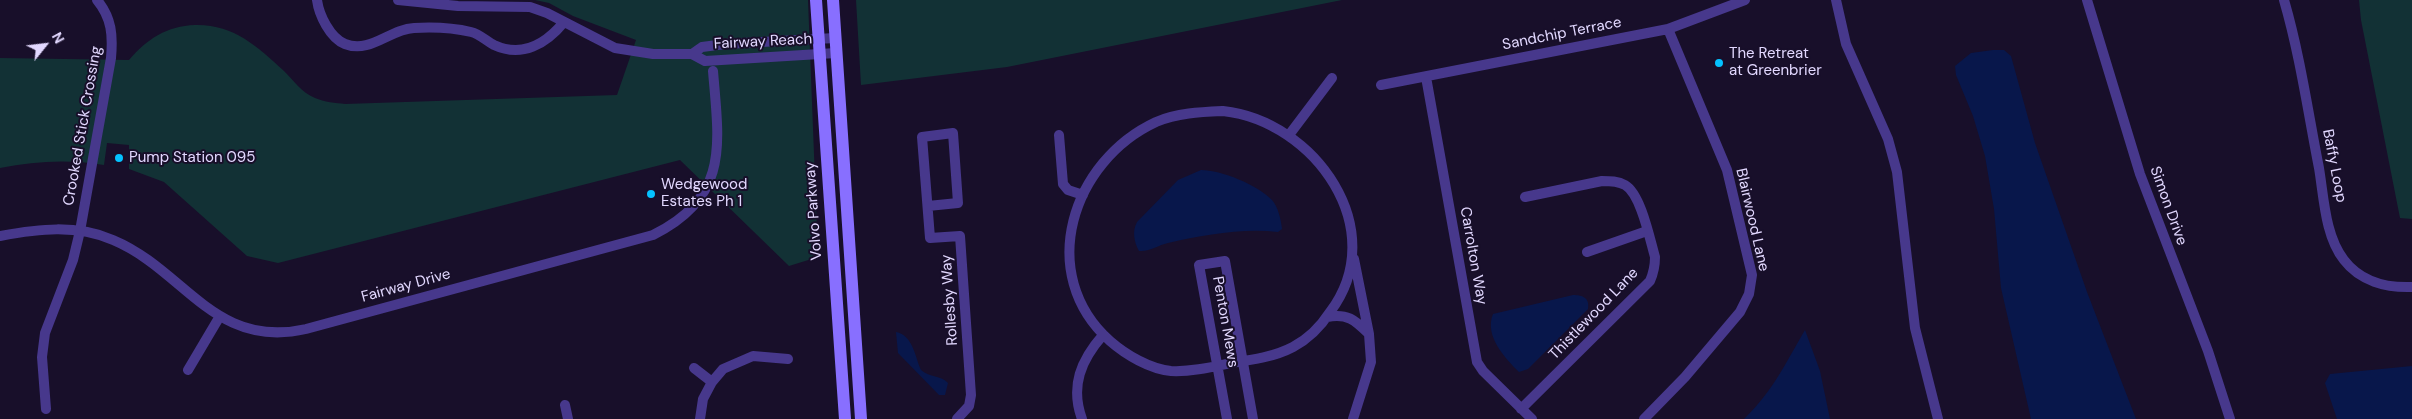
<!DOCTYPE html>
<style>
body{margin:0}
#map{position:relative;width:2412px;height:419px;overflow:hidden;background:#180f2a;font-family:"DM Sans",sans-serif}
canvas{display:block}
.north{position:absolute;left:20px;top:20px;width:50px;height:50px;-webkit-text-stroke:4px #180f2a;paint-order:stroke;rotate:61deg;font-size:14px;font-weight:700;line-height:20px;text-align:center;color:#e2d8ff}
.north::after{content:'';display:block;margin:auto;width:18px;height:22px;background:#e2d8ff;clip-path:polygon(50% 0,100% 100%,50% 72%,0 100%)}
</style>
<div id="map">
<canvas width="2412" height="419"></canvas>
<div class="north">N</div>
</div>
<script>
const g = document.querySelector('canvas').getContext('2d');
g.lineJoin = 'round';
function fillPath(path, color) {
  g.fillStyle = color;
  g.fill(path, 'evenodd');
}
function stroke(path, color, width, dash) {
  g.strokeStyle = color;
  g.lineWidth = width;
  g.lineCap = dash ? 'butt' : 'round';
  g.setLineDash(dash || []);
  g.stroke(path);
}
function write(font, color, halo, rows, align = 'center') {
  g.font = font + ' "DM Sans",sans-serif';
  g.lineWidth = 4;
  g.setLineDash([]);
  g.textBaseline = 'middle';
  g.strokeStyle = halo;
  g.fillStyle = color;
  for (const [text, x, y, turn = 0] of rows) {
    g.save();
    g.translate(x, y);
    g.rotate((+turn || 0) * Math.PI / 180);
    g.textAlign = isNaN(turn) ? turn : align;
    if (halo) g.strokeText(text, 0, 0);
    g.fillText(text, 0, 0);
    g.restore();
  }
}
fillPath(new Path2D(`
 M535 0H808L818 257 789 266 680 160 278 263 247 256 164 182 129 169V145L107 143 104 165C69 159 35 161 0 168V58L129 60C147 39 167 26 195 25 233 24 257 46 284 71 294 81 301 92 315 98 324 102 336 103 345 104L617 95 636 40 573 16 549 3Z
 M856 0H1342L1007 67 861 85Z
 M2359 0H2412V219L2400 218 2361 20Z`), '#123135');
fillPath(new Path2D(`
 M1993 50H2004L2011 56 2035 143 2087 292 2136 419H2031L2001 288 1994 209 1985 156 1973 116 1956 75 1955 66 1971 53Z
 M1201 170C1221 170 1258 185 1272 200 1278 207 1281 219 1282 229L1278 232C1242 228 1204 235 1168 243 1158 245 1150 252 1139 251 1134 242 1132 231 1137 222L1178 180Z
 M1573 295C1583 295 1590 298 1588 309L1528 369 1519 372C1505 358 1484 336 1493 314Z
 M1805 330 1820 371 1830 419H1744C1773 391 1785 364 1805 330Z
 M896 332C913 335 915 357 921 370 930 378 941 375 948 383L945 395H939L898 353Z
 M2412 366V419H2337L2325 383 2330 374Z`), '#08174b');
stroke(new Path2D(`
 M317 0C319 15 330 38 345 44 370 54 390 29 414 28 431 27 454 28 471 32 480 34 486 41 494 45 522 58 546 44 564 22
 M398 0 458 6 530 7 547 13 615 48 653 54H692
 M1836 0 1846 44 1888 139 1897 172 1915 328 1938 419
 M2087 0 2140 174 2208 351 2230 419
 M2284 0C2300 55 2308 112 2319 168 2324 198 2325 236 2344 260 2360 281 2386 288 2412 287
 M835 38 725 44 702 47 692 54 705 61 836 53
 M1426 77 1477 362 1483 371 1532 419
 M1381 85 1668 29 1745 0
 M1223 111C1315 121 1392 230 1330 312 1321 326 1308 339 1293 347 1274 357 1252 360 1231 363 1212 367 1191 372 1171 371 1150 369 1126 355 1110 341 1035 274 1072 161 1156 122 1177 113 1201 112 1223 111Z
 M1059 135 1063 184 1068 190 1083 195
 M1289 135 1332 78
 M928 206 958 203 953 133 922 137 930 238 960 236 971 395 969 406 957 419
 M0 236C38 229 76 224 113 240 185 270 214 350 306 329L653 235C730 197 719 144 713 71
 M1587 252 1647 231
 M1327 317C1347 313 1355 320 1368 333
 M694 368 712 382
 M188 370 220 316
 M565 405 568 419
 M46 409 42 357 45 333 73 260 80 231 111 58C113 36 112 18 97 0
 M1521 409 1650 281C1654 272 1655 267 1655 257 1650 240 1641 194 1625 185 1618 181 1610 181 1602 181L1525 197
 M700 419 703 399 712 382 723 369 753 356 788 359
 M1082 419C1070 386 1081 360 1103 335
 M1227 419 1199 265 1225 261 1253 419
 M1353 419 1371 362 1369 334 1354 259
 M1644 419 1685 377 1740 312 1749 294 1752 275 1727 170 1668 29`), '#47388c', 10);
stroke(new Path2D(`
 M816 0 845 419
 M833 0 861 419`), '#886fff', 12);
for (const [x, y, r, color] of [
 [1719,63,5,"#04c2ff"],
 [119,158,5,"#04c2ff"],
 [651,194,5,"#04c2ff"]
]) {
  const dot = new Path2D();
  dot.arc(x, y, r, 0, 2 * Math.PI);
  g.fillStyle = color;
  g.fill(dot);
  stroke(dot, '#180f2a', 2);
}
write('15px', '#e2d8ff', '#180f2a', [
 ["Sandchip Terrace",1562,34,-11],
 ["Fairway Reach",763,42,-3],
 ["Crooked Stick Crossing",83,126,-80],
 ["Baffy Loop",2334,166,79],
 ["Simon Drive",2168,206,70],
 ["Volvo Parkway",814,211,-94],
 ["Blairwood Lane",1752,220,77],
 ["Carrolton Way",1473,256,80],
 ["Fairway Drive",406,286,-15],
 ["Rollesby Way",950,300,-94],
 ["Thistlewood Lane",1594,314,-46],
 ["Penton Mews",1225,322,80]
]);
write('15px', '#e2d8ff', '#180f2a', [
 ["The Retreat",1729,54],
 ["at Greenbrier",1729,71],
 ["Pump Station 095",129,158],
 ["Wedgewood",661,185],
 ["Estates Ph 1",661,202]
], 'left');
</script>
